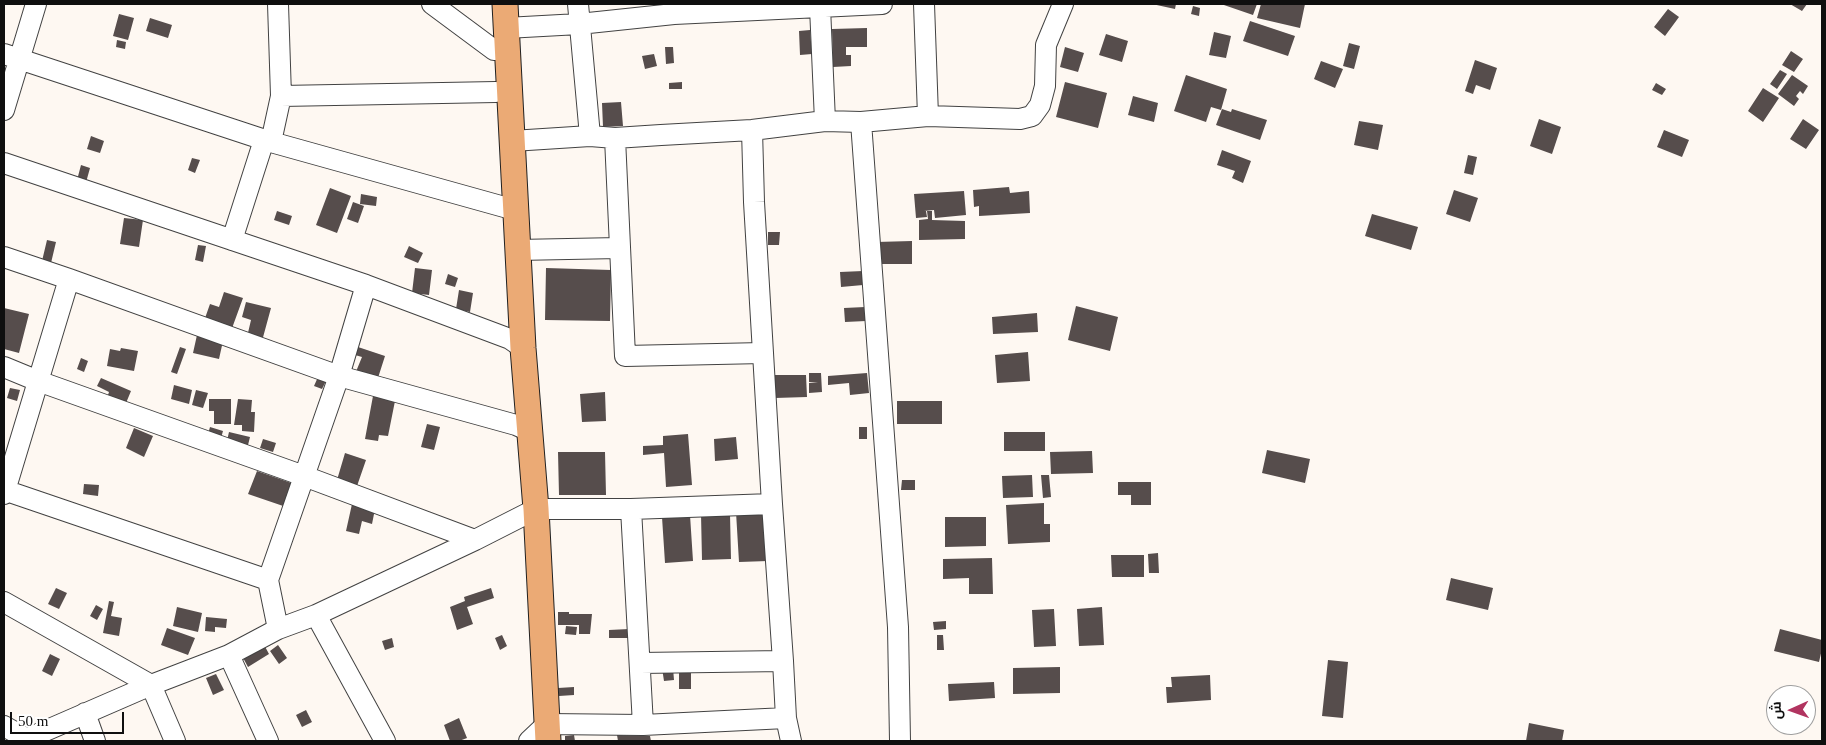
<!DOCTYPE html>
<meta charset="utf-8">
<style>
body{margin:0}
#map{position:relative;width:1826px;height:745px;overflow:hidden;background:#fef8f2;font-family:"Times New Roman",Cairo,serif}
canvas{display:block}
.frame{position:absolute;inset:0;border:5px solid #0f0f0f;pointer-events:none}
.north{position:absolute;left:1766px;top:685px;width:50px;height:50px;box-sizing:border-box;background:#fff;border:1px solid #9f9f9f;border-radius:50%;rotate:268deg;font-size:14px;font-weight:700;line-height:20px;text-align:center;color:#0f0f0f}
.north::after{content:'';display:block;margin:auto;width:18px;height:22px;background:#b13460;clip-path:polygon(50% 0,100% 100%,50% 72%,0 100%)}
.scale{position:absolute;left:10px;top:712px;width:114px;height:22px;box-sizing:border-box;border:2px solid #0f0f0f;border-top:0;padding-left:6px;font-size:15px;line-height:18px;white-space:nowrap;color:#0f0f0f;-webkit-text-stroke:4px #fff;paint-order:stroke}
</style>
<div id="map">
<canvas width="1826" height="745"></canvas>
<div class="frame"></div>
<div class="north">ش</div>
<div class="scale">50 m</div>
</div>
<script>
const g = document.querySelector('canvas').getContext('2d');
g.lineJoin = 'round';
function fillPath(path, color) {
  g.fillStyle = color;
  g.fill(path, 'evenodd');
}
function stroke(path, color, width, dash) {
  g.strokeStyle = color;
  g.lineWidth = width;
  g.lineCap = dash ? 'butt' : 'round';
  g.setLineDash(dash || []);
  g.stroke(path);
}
fillPath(new Path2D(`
 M1152 4H1176L1175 9Z
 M1221 4H1257L1253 15Z
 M1261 4H1305L1300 28 1257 18Z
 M1790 4H1807L1802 11Z
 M1193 6 1200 8 1199 16 1191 14Z
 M1668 9 1679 17 1665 36 1654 27Z
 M119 14 134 18 128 40 113 36Z
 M150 18 172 25 168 38 146 31Z
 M1250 21 1295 36 1288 56 1243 41Z
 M867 28V47H846V55H851V66L833 67 832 29Z
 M810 30 812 54 800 55 799 31Z
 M1214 32 1231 36 1226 58 1209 55Z
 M1106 34 1128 41 1122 62 1099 55Z
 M117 40 126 42 125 49 116 47Z
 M1349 43 1360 46 1354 69 1343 66Z
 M665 47H673L674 63 666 64Z
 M1065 47 1084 53 1078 72 1060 67Z
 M1791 51 1803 59 1794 72 1782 65Z
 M654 54 657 66 645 69 642 56Z
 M1475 60 1497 68 1490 90 1476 85 1473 94 1465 91Z
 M1321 61 1343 69 1335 88 1314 79Z
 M1780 70 1787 74 1777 89 1770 84Z
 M1186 75 1227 89 1221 110 1211 107 1206 122 1174 111Z
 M1792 75 1808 86 1803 94 1800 91 1796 96 1799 99 1794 106 1778 94Z
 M682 82V89H669V83Z
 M1065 82 1107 93 1098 128 1056 117Z
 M1656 83 1666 89 1662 95 1652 90Z
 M1763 88 1779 98 1763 122 1748 111Z
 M1133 96 1158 103 1154 122 1128 115Z
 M621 102 623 126 603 127 602 103Z
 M1222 109 1231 112 1232 109 1267 120 1260 140 1216 125Z
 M1539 119 1561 127 1552 154 1530 146Z
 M1803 119 1819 130 1806 149 1790 139Z
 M1359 121 1383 125 1378 150 1354 145Z
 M1664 130 1689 140 1682 157 1657 147Z
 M91 136 104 141 100 153 87 149Z
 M1222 150 1251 161 1243 183 1232 178 1235 171 1217 165Z
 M1468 155 1477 157 1473 175 1464 173Z
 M192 158 200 160 195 173 188 170Z
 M81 165 90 168 85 186 76 184Z
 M1009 187 1010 193 1029 191 1030 213 979 216V206L974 207 973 190Z
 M330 188 351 196 337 233 316 225Z
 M1454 190 1478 198 1470 222 1446 214Z
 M964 191 966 215 935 218 934 210 924 211H926L927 217 916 218 914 194Z
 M361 194 377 197 376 206 360 204Z
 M353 202 364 206 358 223 347 219Z
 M277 211 292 216 289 225 274 220Z
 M927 211H932V220L965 221V239L919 240V220L928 219Z
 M1372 214 1418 227 1411 250 1365 236Z
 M124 218 143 220 139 247 120 244Z
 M768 232H780L779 245H768Z
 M47 240 56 242 51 263 42 261Z
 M912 241V264H876V242Z
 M198 245 206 246 203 262 195 260Z
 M409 246 423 253 418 263 404 257Z
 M415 268 432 270 429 295 412 293Z
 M546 268 611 270 610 321 545 320Z
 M863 271V285L841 287 840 272Z
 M448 274 458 278 455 287 445 284Z
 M459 290 473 293 470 312 456 309Z
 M224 292 243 298 231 331 204 321 210 304 219 307Z
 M246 302 271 308 262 341 247 337 251 320 242 317Z
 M1076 306 1118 317 1110 351 1068 340Z
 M865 307 866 321 845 322 844 308Z
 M4 308 29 314 19 353 4 349Z
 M1037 313 1038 332 993 334 992 317Z
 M197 335 223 341 219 359 193 353Z
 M180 347 186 349 177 374 171 372Z
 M358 347 385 356 377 381 355 374 362 357 355 355Z
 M121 348 138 351 134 371 107 366 110 349 120 351Z
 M1028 352 1030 381 997 383 995 355Z
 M81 358 88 361 84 372 77 369Z
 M809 373H821L822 392 809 393V383L818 382H809Z
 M867 373 869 393 850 395 849 383 828 385V376Z
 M774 375H806L807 397 775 398Z
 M318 377 326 381 322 389 314 386Z
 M101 378 131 391 126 403 108 395 109 392 97 386Z
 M174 385 192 390 189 404 171 399Z
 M10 388 20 390 17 401 7 398Z
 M196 390 208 393 203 408 192 405Z
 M605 392 606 421 582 422 580 394Z
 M373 396 395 401 388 436 379 435 378 441 365 439Z
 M209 399H231V424H214V411H209Z
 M238 399 252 400 251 412H255L254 432 242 431V425H234Z
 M897 401H942V424H897Z
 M427 424 440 427 434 450 421 447Z
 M210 427 223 431 221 438 208 434Z
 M859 427H867V439H859Z
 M134 428 153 436 144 457 126 448Z
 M229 432 250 437 247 449 226 445Z
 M1004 432H1045V451H1004Z
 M688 434 692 485 666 487 664 453 643 455V446L663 445V436Z
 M736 437 738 459 715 461 714 439Z
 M263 439 276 443 273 452 260 448Z
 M1267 450 1310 459 1305 483 1262 473Z
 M1092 451 1093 473 1051 474 1050 452Z
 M558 452H605L606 495H559Z
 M345 453 366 460 357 486 337 480Z
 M257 471 297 485 289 508 248 494Z
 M1032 475 1033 497 1003 498 1002 476Z
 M1041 475H1049L1051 497 1043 498Z
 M902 480H915V490H901Z
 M1118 482H1151V505H1131V495H1118Z
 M84 484 99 485 98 496 83 494Z
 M1044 503V524H1050V542L1008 544 1006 505Z
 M352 504 375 509 372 524 362 521 359 534 346 531Z
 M765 511 768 561 739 562 736 512Z
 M701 514H730L731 559 702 560Z
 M690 515 693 561 665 563 662 517Z
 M945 517H986V546L945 547Z
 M1158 553 1159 573H1149L1148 554Z
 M1111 555H1144V577H1112Z
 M992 558 993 594H969V578L943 579V559Z
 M1451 578 1493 588 1488 610 1446 600Z
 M56 588 67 593 59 609 48 604Z
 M491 588 494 598 467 607 473 624 457 630 450 607 465 601 464 597Z
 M109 601 114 602 111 616 122 618 119 636 103 633Z
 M96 605 103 609 97 620 90 616Z
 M177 607 202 613 198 632 173 626Z
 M1102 607 1104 645 1079 646 1077 609Z
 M1054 609 1056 646 1034 647 1032 610Z
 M558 612H569V614H592L590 634H579V625H558Z
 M206 617 227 619 226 628 215 627V632L205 631Z
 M946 621V629L934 630 933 622Z
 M566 626 577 627 576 635 565 634Z
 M167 628 195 638 188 655 161 645Z
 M629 629V638H609V630Z
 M1780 629 1822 640V649L1819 662 1774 651Z
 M502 635 507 646 500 650 495 638Z
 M937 635H943L944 650H937Z
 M392 638 394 647 385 650 382 641Z
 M262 641 269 654 248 667 241 654Z
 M278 645 287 658 279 664 270 651Z
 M50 654 60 659 52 676 42 671Z
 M1328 660 1348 662 1343 718 1322 716Z
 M679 667H691V689H679Z
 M1060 667V693L1013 694V668Z
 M662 668H673L674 680 664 681Z
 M216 674 224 690 213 695 206 678Z
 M1210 675 1211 700 1167 703 1166 687H1172L1171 677Z
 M994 682 995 698 949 701 948 684Z
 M574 687V695L559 696 558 688Z
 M306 710 312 722 302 727 296 715Z
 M459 718 467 738 459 741H450L444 725Z
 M1529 723 1564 730 1562 741H1526Z
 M574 735 575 741H565V736Z
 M617 735 650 736 651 741H618Z`), '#564d4c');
const minor = new Path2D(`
 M432 4 494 50
 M578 4 590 136
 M924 4 928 116
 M820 7 825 121
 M506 28 579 24 674 14 882 4
 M4 54 271 142 515 210
 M281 96 496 92
 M4 110 36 4
 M861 122 898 627 900 741
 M752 130 754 202 772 504 783 661 786 718 791 741
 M615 138 625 356 763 353
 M512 141 590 136 615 138 661 135 752 130 825 121 861 122 928 116 1020 119 1032 116 1040 105 1045 86 1046 45 1063 4
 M271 142 281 96 278 4
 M4 163 366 285 510 339 523 348
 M232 240 264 140
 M517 250 619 248
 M4 257 69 279 339 376 516 425 529 431
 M4 367 38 381 304 476 475 540
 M4 490 268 580
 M4 494 69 279
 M631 509 643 725
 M4 602 151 685 175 741
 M316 615 385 741
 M278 629 268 580 339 376 366 285
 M229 655 268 741
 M640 663 783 661
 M85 713 95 741
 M4 726 27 739
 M22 741 151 685 229 655 278 629 316 615 475 540 536 509H631L772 504
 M529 741 547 724 643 725 786 718`);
const major = new Path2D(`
 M505 4 523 348 536 509 548 741`);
stroke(minor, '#424242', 22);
stroke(major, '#202020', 27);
stroke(minor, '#fff', 20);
stroke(major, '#ebaa75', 25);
</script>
